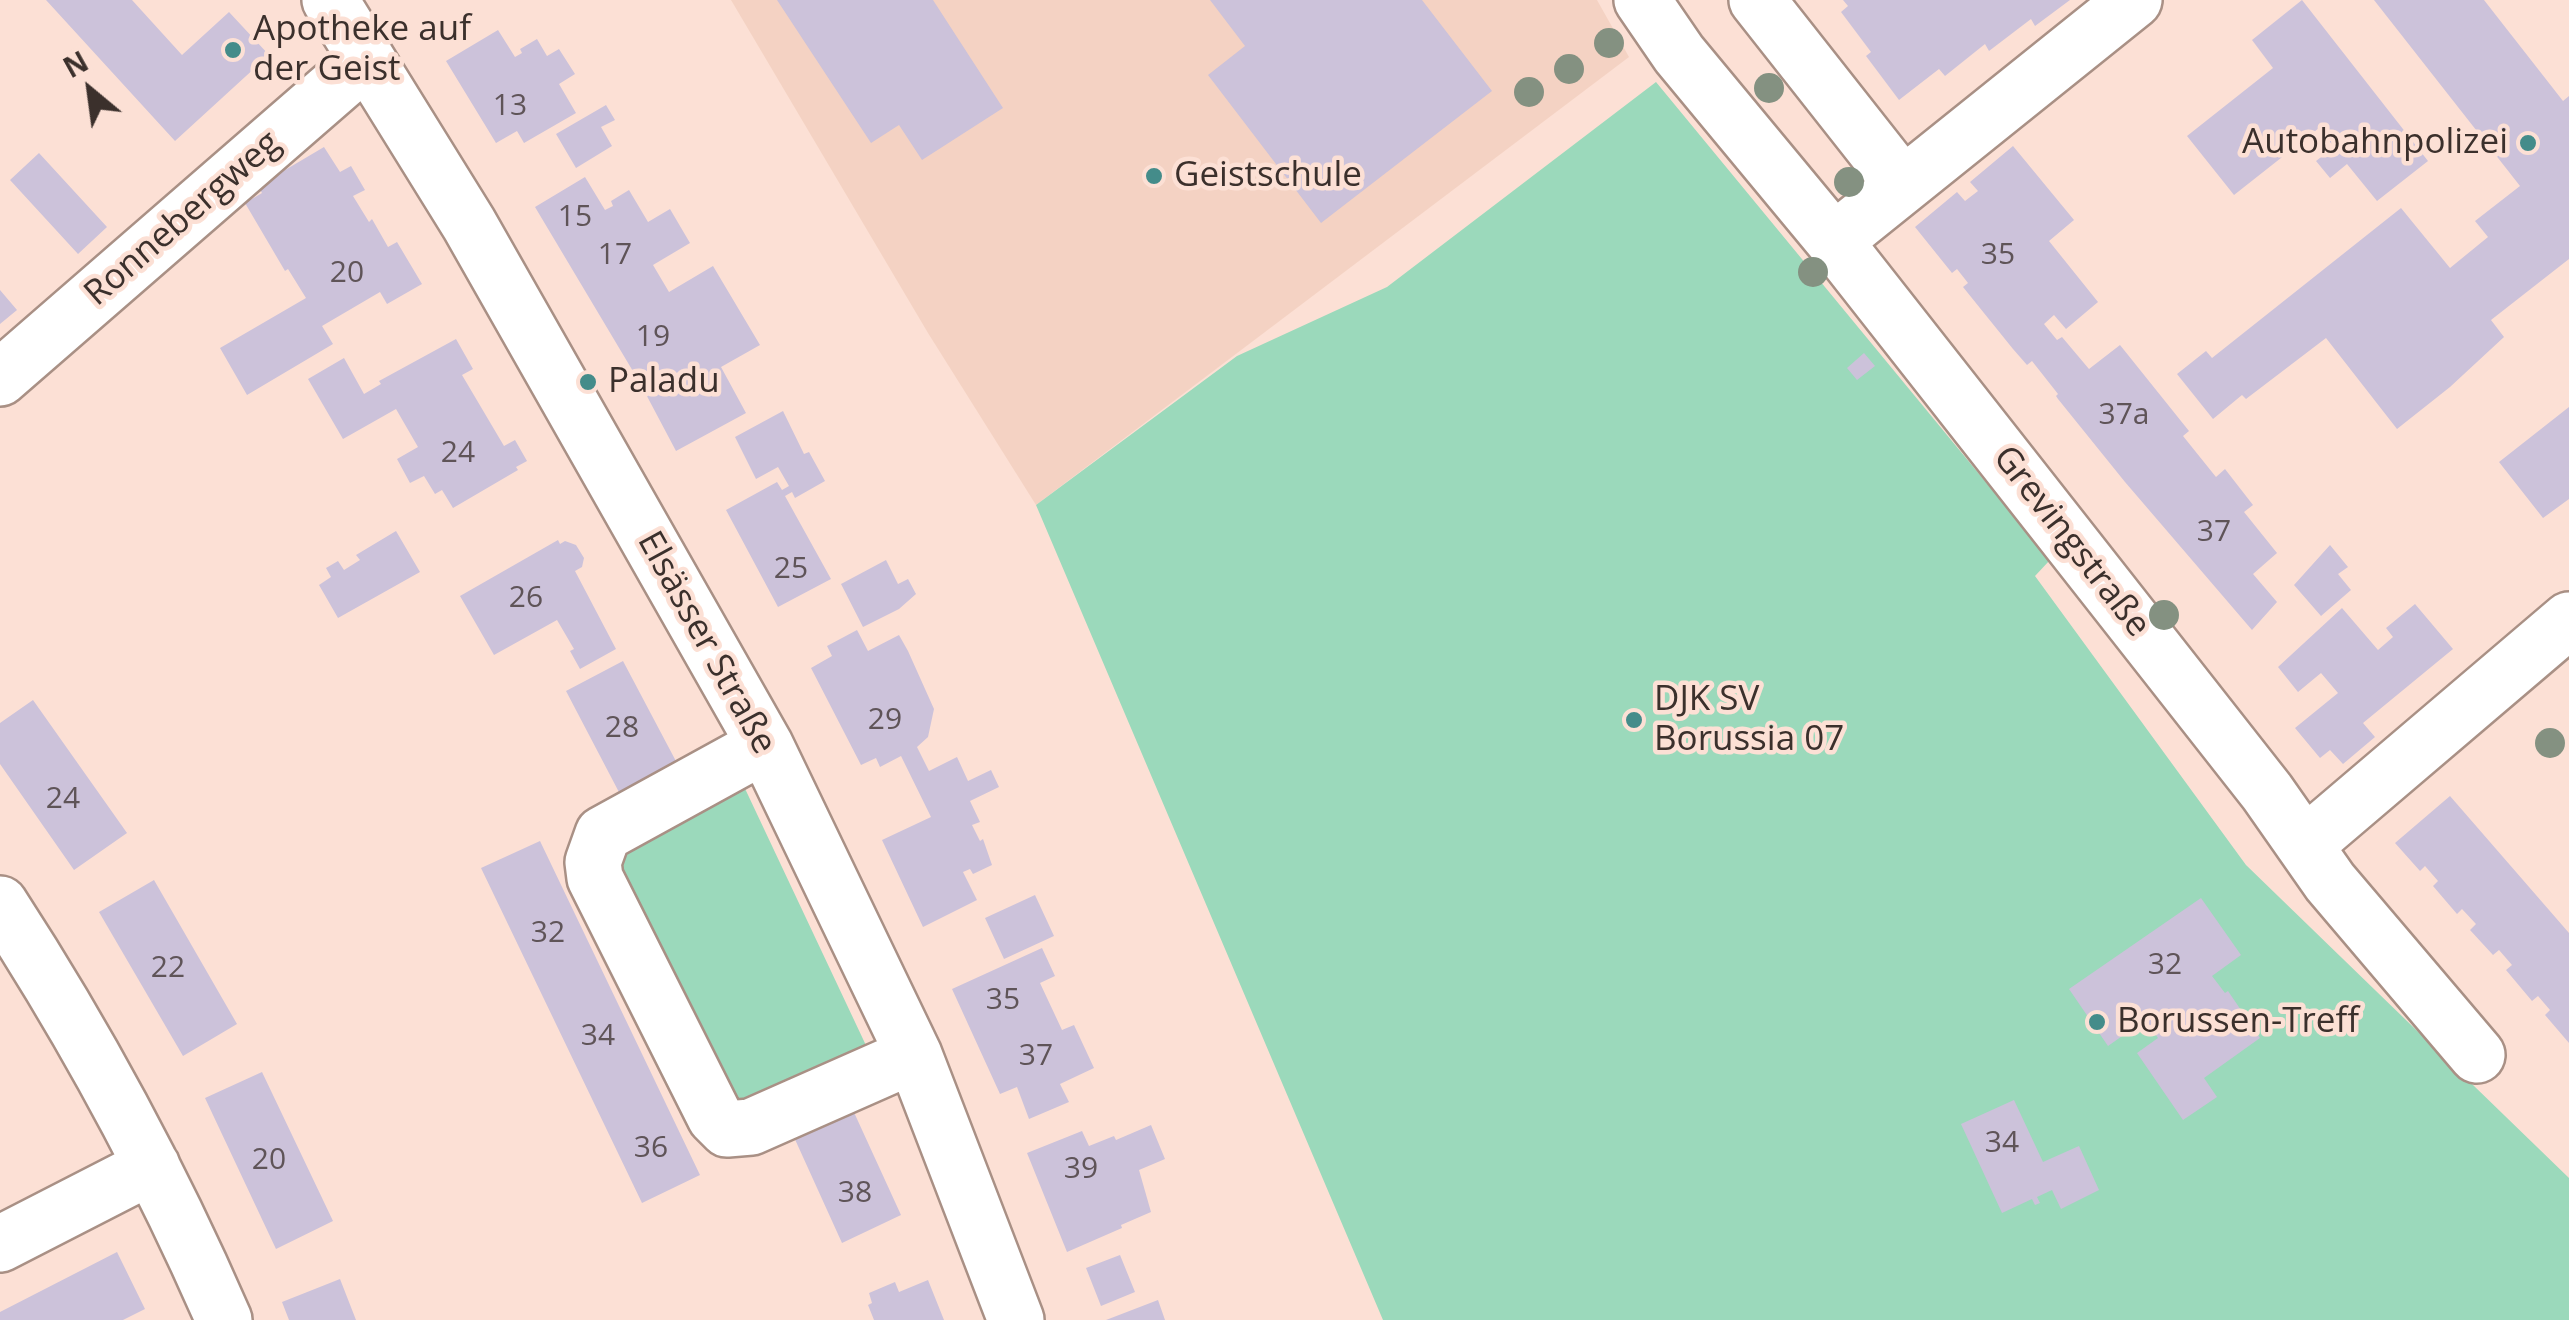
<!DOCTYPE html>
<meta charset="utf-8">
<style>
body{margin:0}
#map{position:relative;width:2569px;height:1320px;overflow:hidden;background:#fce0d5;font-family:"Open Sans",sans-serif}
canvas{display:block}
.north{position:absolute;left:40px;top:40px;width:100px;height:100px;-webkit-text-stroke:8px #fce0d5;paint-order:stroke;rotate:331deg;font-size:28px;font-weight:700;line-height:40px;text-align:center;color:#3b302c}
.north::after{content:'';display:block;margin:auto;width:35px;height:45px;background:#3b302c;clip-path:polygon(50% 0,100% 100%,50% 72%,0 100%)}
</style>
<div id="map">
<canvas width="2569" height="1320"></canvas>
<div class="north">N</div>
</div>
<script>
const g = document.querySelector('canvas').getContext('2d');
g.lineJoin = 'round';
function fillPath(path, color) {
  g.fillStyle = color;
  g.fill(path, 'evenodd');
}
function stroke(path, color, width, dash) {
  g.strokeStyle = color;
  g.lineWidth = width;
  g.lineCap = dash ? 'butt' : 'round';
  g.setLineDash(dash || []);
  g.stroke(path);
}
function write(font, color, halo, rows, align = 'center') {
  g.font = font + ' "Open Sans",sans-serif';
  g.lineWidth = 9;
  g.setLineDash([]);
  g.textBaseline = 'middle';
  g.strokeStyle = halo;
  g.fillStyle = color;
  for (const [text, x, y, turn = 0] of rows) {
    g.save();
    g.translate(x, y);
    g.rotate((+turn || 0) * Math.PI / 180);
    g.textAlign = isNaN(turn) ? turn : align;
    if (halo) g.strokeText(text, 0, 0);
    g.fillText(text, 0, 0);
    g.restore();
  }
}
fillPath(new Path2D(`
 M731 0H1597L1629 57 1036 505 928 333Z`), '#f4d2c3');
fillPath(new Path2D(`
 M1656 82 2050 560 2035 576 2246 865 2569 1178V1320H1383L1036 505 1237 356 1387 287Z
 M740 778 871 1056 729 1108 615 884 634 833Z`), '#9bd9bb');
fillPath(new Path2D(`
 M46 0H132L182 55 229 12 269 55 175 141Z
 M777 0H933L1003 108 922 160 899 125 871 143Z
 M1210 0H1422L1492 91 1321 223 1208 75 1245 46Z
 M1843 0H2070L2035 26 2031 19 1989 51 1985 44 1945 76 1939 69 1899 100 1866 56 1871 52 1841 12 1848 6Z
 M2302 0 2428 161 2377 201 2347 164 2330 178 2316 161 2334 147 2319 128 2234 195 2187 136 2273 68 2252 40Z
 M2374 0H2484L2563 101 2569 96V259L2491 320 2504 337 2450 387 2397 429 2326 338 2246 399 2242 395 2213 419 2177 374 2206 351 2212 358 2401 208 2450 268 2488 237 2475 221 2520 186Z
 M498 30 515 57 522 53 520 49 537 39 547 56 559 49 575 74 559 84 576 113 524 143 517 131 496 143 446 61Z
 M606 105 615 120 601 127 612 146 576 168 556 134Z
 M2013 146 2074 220 2049 241 2098 302 2066 329 2054 315 2044 324 2057 340 2062 337 2089 369 2120 345 2189 431 2183 436 2216 477 2225 469 2253 505 2244 512 2277 553 2253 574 2277 602 2252 630 2125 482 2058 399 2056 396 2058 394 2032 361 2027 365 2013 349 1963 287 1968 283 1957 269 1952 273 1915 227 1957 192 1965 201 1978 191 1970 182Z
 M324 147 340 172 351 166 365 190 353 196 369 222 372 219 388 247 397 242 422 284 387 304 380 292 322 326 333 344 247 395 220 348 306 298 288 269 285 271 245 203 262 193 258 186Z
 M39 153 107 227 78 254 10 180Z
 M585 177 605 210 613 206 611 201 629 190 648 222 670 209 690 243 653 265 669 292 713 266 760 345 721 367 746 413 676 451 640 383 535 207Z
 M0 290 17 310 0 324Z
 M456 339 473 369 462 375 504 446 515 440 527 461 516 467 518 470 453 508 442 490 435 494 424 476 410 483 397 459 418 447 396 409 343 439 308 379 344 358 364 394 381 384 379 381Z
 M1864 353 1875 366 1857 380 1847 368Z
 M2569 407V499L2543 518 2499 462Z
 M783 411 804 454 809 452 825 481 795 498 792 492 785 496 831 579 778 607 726 510 777 482 782 490 789 486 778 467 756 479 735 437Z
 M396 531 420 572 338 618 319 585 331 577 326 568 338 561 344 570 360 560 356 555Z
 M558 540 560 544 565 541 576 545 584 558 582 567 575 571 616 649 580 669 570 651 574 649 557 620 494 655 460 596Z
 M2330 545 2348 567 2338 574 2351 590 2321 616 2294 585Z
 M886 560 898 584 908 579 916 594 899 609 863 627 841 584Z
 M2415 604 2453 649 2363 723 2375 737 2343 764 2330 750 2320 758 2295 728 2338 693 2321 673 2298 692 2278 667 2342 608 2378 650 2393 637 2386 628Z
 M857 630 868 651 899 635 908 651 934 709 928 737 917 747 929 771 957 757 968 781 991 770 999 787 970 801 980 822 972 825 980 841 983 839 992 865 973 874 970 869 963 872 977 900 923 927 882 840 931 817 901 756 880 767 876 758 861 765 811 668 832 656 827 646Z
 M623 661 678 765 621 796 566 691Z
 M33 700 127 833 74 870 0 764V723Z
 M2450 796 2569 933V1043L2545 1015 2550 1010 2538 996 2532 1001 2506 970 2512 965 2499 950 2493 955 2470 930 2476 924 2462 909 2457 914 2433 886 2438 881 2425 866 2420 871 2395 843Z
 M540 841 700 1175 642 1203 481 868Z
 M154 880 237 1024 183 1056 99 912Z
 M1035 895 1054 936 1004 959 985 918Z
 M2201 898 2241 955 2212 976 2225 993 2228 991 2260 1038 2204 1078 2217 1097 2183 1120 2137 1053 2158 1038 2145 1020 2108 1046 2069 989Z
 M1042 948 1055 976 1040 983 1062 1030 1074 1025 1094 1068 1060 1084 1069 1102 1029 1119 1017 1087 1000 1094 952 989Z
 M262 1072 333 1221 276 1249 205 1098Z
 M2014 1100 2043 1162 2079 1146 2099 1190 2061 1209 2052 1190 2037 1197 2040 1203 2035 1205 2032 1199 2002 1213 1961 1124Z
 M852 1108 901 1215 842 1243 793 1135Z
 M1151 1125 1165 1159 1139 1170 1151 1212 1121 1225 1122 1228 1067 1252 1027 1153 1082 1131 1089 1146 1114 1136 1116 1140Z
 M117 1252 145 1309 123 1320H0V1312Z
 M1120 1255 1135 1292 1101 1306 1086 1268Z
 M340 1279 356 1320H289L282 1302Z
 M928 1280 944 1320H874L868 1305 872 1303 869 1293 895 1282 899 1292Z
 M1158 1300 1165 1320H1106Z`), '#ccc2da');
const minor = new Path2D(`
 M330 0 469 224 765 745 914 1055 1016 1320
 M1642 0 1679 54 1834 241 2267 792 2330 882 2477 1055
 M1757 0 1902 184
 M1834 241 2134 0
 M0 378 366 60
 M765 745 603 834 593 862 595 878 715 1117 727 1129 751 1127 914 1055
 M2306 844 2569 620
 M0 904C86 1036 161 1175 224 1320
 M0 1244 152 1166`);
stroke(minor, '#a99085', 60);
stroke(minor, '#fff', 55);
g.fillStyle = '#849181';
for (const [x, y] of [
 [1609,43],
 [1569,69],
 [1769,88],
 [1529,92],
 [1849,182],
 [1813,272],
 [2164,615],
 [2550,743]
]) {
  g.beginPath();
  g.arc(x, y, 15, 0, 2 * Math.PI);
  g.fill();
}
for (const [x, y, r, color] of [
 [233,50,10,"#448c8a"],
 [2528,143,10,"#448c8a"],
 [1154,176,10,"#448c8a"],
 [588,382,10,"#448c8a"],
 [1634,720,10,"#448c8a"],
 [2097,1022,10,"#448c8a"]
]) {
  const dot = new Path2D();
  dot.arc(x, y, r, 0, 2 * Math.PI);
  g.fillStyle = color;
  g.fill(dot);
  stroke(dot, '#fce0d5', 4);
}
write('30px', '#5f5458', null, [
 ["13",510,106],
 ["15",575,217],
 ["17",615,255],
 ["35",1998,255],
 ["20",347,273],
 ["19",653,337],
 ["37a",2124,415],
 ["24",458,453],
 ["37",2214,532],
 ["25",791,569],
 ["26",526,598],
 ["29",885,720],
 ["28",622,728],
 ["24",63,799],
 ["32",548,933],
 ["32",2165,965],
 ["22",168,968],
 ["35",1003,1000],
 ["34",598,1036],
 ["37",1036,1056],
 ["34",2002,1143],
 ["36",651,1148],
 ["20",269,1160],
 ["39",1081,1169],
 ["38",855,1193]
]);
write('35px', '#3b302c', '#fce0d5', [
 ["Apotheke auf",253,30],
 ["der Geist",253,70],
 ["Autobahnpolizei",2508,143,"right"],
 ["Geistschule",1174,176],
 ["Paladu",608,382],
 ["DJK SV",1654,700],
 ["Borussia 07",1654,740],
 ["Borussen-Treff",2117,1022]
], 'left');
write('35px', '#3b302c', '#fce0d5', [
 ["Ronnebergweg",183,219,-41],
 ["Grevingstraße",2071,542,52],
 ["Elsässer Straße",706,643,61]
]);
</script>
